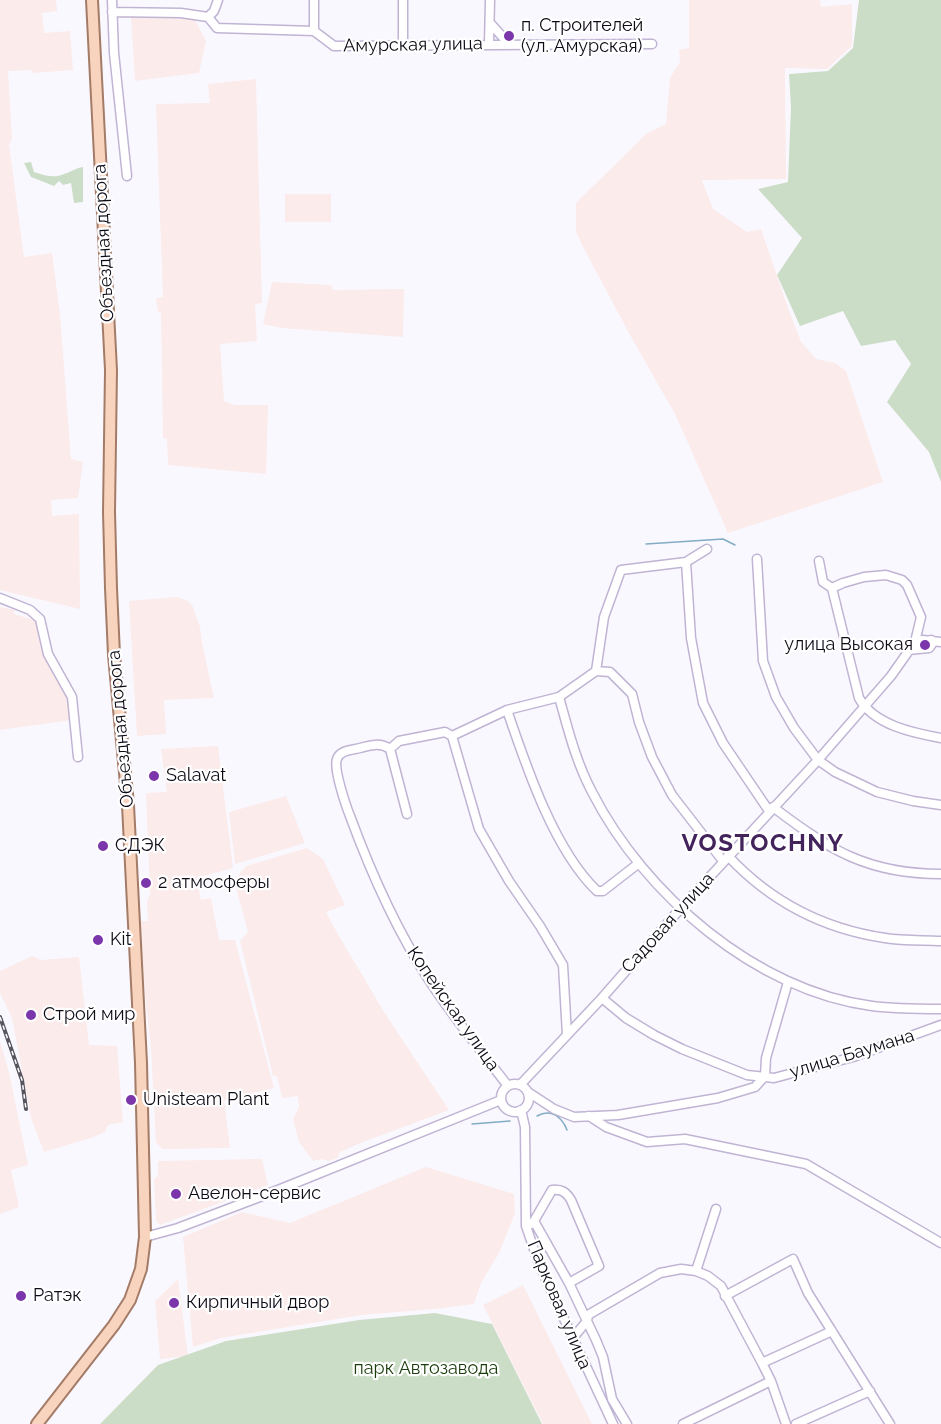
<!DOCTYPE html>
<meta charset="utf-8">
<style>
body{margin:0}
canvas{display:block;background:#faf8ff}
</style>
<canvas width="941" height="1424"></canvas>
<script>
const g = document.querySelector('canvas').getContext('2d');
g.lineJoin = 'round';
function fillPath(path, color) {
  g.fillStyle = color;
  g.fill(path, 'evenodd');
}
function stroke(path, color, width, dash) {
  g.strokeStyle = color;
  g.lineWidth = width;
  g.lineCap = dash ? 'butt' : 'round';
  g.setLineDash(dash || []);
  g.stroke(path);
}
function write(font, color, halo, rows, align = 'center') {
  g.font = font + ' Raleway,sans-serif';
  g.lineWidth = 4.5;
  g.setLineDash([]);
  g.textBaseline = 'middle';
  g.strokeStyle = halo;
  g.fillStyle = color;
  for (const [text, x, y, turn = 0] of rows) {
    g.save();
    g.translate(x, y);
    g.rotate((+turn || 0) * Math.PI / 180);
    g.textAlign = isNaN(turn) ? turn : align;
    if (halo) g.strokeText(text, 0, 0);
    g.fillText(text, 0, 0);
    g.restore();
  }
}
fillPath(new Path2D(`
 M0 0H56L57 11 42 13 44 33 70 31 73 70 33 73 32 70 8 71 12 139 9 145 24 257 52 253 60 314 71 459 83 462 78 498 51 500 52 516 79 514 80 609 0 590Z
 M689 0H820L821 7 852 4V46L827 69 785 68 786 179 702 180 713 209 747 232 761 229 788 308 801 342 816 359 835 363 846 371 883 482 728 533 675 414 630 335 582 245 576 231V203L646 134 666 124 670 78 680 62 679 50 689 48Z
 M131 17 194 18 206 41 199 73 135 81Z
 M256 79 262 303 255 304 257 341 220 344 224 401 235 405H268L266 474 168 465 167 439 163 438 161 313 158 312 156 298 163 297 156 104 210 103 208 84Z
 M285 194H331V222H285Z
 M272 282 331 285 333 290 404 289 403 337 282 328 263 324Z
 M177 597 188 601 193 607 200 627 202 643 214 698 164 700 166 734 137 736 129 601Z
 M0 607 15 610 14 614 37 621 65 689 71 720 0 730Z
 M218 746 233 868 196 878 201 900 211 898 219 940H235L274 1088 224 1100 230 1148 162 1149 156 1142 151 1048 142 967 141 921H148L147 901 150 894 146 793 167 792 161 749Z
 M286 796 305 843 235 864 229 812Z
 M307 848 323 859 345 905 326 912 336 931 384 1012 449 1110 363 1142 340 1152 337 1158 329 1161 322 1159 313 1161 299 1142 293 1119 299 1107 298 1096 282 1098 277 1076H273L240 941 248 932 234 880 246 866Z
 M32 956 41 960 79 957 89 1045 117 1046 123 1122 108 1125 105 1132 94 1137 44 1152 31 1118 12 1018 0 993V971Z
 M0 1041 9 1072 28 1165 11 1170 19 1207 0 1214Z
 M262 1159 268 1185 160 1225 156 1221 154 1179 158 1176V1161Z
 M426 1167 514 1194 515 1213 499 1253 481 1283 474 1304 434 1309 361 1315 221 1338 193 1347 183 1237 242 1212 290 1223Z
 M178 1279 188 1356 160 1359 155 1301Z
 M523 1285 592 1424H543L483 1305Z`), '#fbebea');
fillPath(new Path2D(`
 M859 0H941V482L929 452 887 402 911 364 895 340 861 346 843 311 800 326 777 275 802 238 758 189 788 182 791 107 789 74 828 71 853 48Z
 M31 162 34 172C44 175 54 179 64 174 71 172 75 168 83 167V202L74 203 71 183 63 185 59 181 54 186 31 177 24 163Z
 M435 1313 492 1324 542 1424H100L158 1365 226 1341 359 1320Z`), '#ccddc7');
stroke(new Path2D(`
 M646 544 723 539 735 545
 M537 1116C551 1108 562 1117 567 1130
 M472 1124 510 1121`), '#82acc3', 1.5);
const minor = new Path2D(`
 M112 0 114 53 127 176
 M112 12 181 13 208 17 217 28 314 31 334 46 652 44
 M208 17 214 11 218 0
 M490 23 509 44
 M314 31V0
 M403 44V0
 M489 44 490 0
 M757 559 763 661 776 697 794 728 818 760 835 772 877 792 913 801 941 805
 M819 561 823 582 832 588
 M686 562 691 638 703 703 723 743 769 811
 M0 598 30 610 40 619 48 654 72 697 78 757
 M915 642 923 640 941 642
 M908 650 929 648 932 644 931 640
 M596 671 610 672 632 694 639 722 652 757 672 795 723 861
 M559 697C568 729 576 762 592 792 644 894 756 991 872 1006 895 1009 918 1009 941 1009
 M507 710C526 766 554 850 597 891H603L639 863
 M452 736 445 732 399 741 390 749C380 742 372 745 360 748 352 750 340 750 337 759 333 768 346 806 350 816 371 873 395 928 429 980 453 1017 481 1051 508 1086
 M452 736 507 710 559 697 596 671 604 617 621 570 686 562 707 549
 M452 736 479 829 509 881 540 926 563 965 567 1035
 M390 749 407 814
 M773 807C829 850 868 874 941 874
 M728 856C770 901 824 929 885 938 904 941 923 940 941 941
 M602 998 626 1018 654 1035 682 1049 747 1075 774 1078 853 1057 941 1025
 M765 1076 766 1058 788 982
 M501 1098a14 14 0 1 1 28 0a14 14 0 1 1-28 0Z
 M520 1085 602 998 680 909 818 760 891 676 915 642 921 617 907 585 902 580 886 575 864 577 843 583 832 588 859 698C874 725 913 733 941 738
 M528 1092 554 1109 574 1117 618 1115 718 1098 755 1087 765 1076
 M521 1110 525 1127 526 1226 538 1261 558 1306 613 1424
 M589 1116 606 1127 647 1142 685 1139 806 1164 941 1243
 M534 1221 569 1283 596 1340 603 1357 612 1399 627 1424
 M531 1224 534 1221 552 1190C562 1189 566 1192 571 1200L599 1266 569 1283
 M145 1237 178 1228 278 1190 501 1100
 M696 1271 716 1209
 M725 1296 793 1259 808 1293 890 1424
 M572 1339 587 1321 588 1315 660 1273 681 1269 696 1271 708 1276 721 1286 762 1363 771 1381 786 1424
 M762 1363 832 1331
 M683 1424 771 1381
 M796 1424 870 1391`);
const major = new Path2D(`
 M37 1424 114 1325 130 1300 141 1269 145 1237 141 1063 128 805 114 655 111 588 109 512 111 370 92 0`);
stroke(minor, '#c0b4d4', 11);
stroke(major, '#a37b67', 14);
stroke(minor, '#fff', 8);
stroke(major, '#f8d4be', 10);
const rail = new Path2D(`
 M0 1017 22 1080 26 1109`);
stroke(rail, '#57545e', 4);
stroke(rail, '#fff', 1.5, [4.5]);
for (const [x, y, r, color] of [
 [509,36,6,"#7a36aa"],
 [925,645,6,"#7a36aa"],
 [154,776,6,"#7a36aa"],
 [103,846,6,"#7a36aa"],
 [146,883,6,"#7a36aa"],
 [98,940,6,"#7a36aa"],
 [31,1015,6,"#7a36aa"],
 [131,1100,6,"#7a36aa"],
 [176,1194,6,"#7a36aa"],
 [21,1296,6,"#7a36aa"],
 [174,1303,6,"#7a36aa"]
]) {
  const dot = new Path2D();
  dot.arc(x, y, r, 0, 2 * Math.PI);
  g.fillStyle = color;
  g.fill(dot);
  stroke(dot, '#fff', 2);
}
write('18px', '#0f0b16', '#fff', [
 ["п. Строителей",521,26],
 ["(ул. Амурская)",521,47],
 ["улица Высокая",913,645,"right"],
 ["Salavat",166,776],
 ["СДЭК",115,846],
 ["2 атмосферы",158,883],
 ["Kit",110,940],
 ["Строй мир",43,1015],
 ["Unisteam Plant",143,1100],
 ["Авелон-сервис",188,1194],
 ["Ратэк",33,1296],
 ["Кирпичный двор",186,1303]
], 'left');
write('18px', '#0f0b16', '#fff', [
 ["Амурская улица",413,45,-1],
 ["Объездная дорога",104,243,-93],
 ["Объездная дорога",121,729,-95],
 ["Садовая улица",668,923,-48],
 ["Копейская улица",453,1009,55],
 ["улица Баумана",852,1054,-17],
 ["Парковая улица",559,1305,67]
]);
write('18px', '#193c0a', '#fff', [
 ["парк Автозавода",426,1369]
]);
g.letterSpacing = '1.5px';
write('bold 24px', '#43235b', '#fff', [
 ["VOSTOCHNY",763,844]
]);
g.letterSpacing = '0px';
</script>
